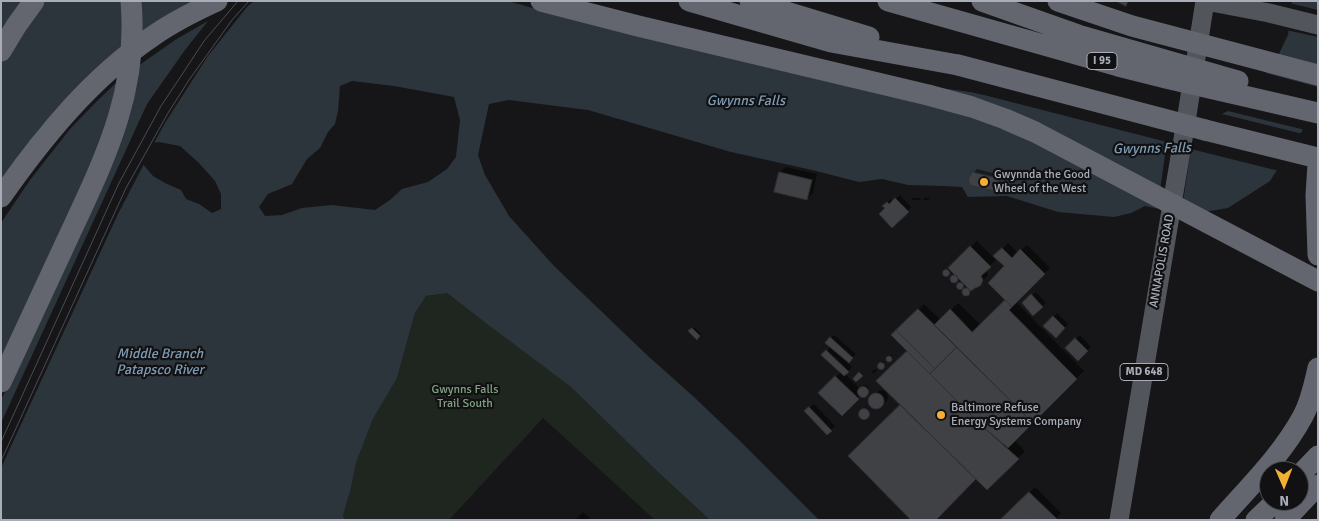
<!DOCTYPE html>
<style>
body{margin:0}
#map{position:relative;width:1319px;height:521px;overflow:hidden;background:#161618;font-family:Signika,sans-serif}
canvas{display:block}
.frame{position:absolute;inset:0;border:2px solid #a8adb8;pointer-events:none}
.north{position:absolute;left:1259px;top:461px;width:50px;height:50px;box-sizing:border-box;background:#111113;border:1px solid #4d4f55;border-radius:50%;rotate:179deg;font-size:14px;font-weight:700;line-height:20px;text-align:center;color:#a8adb8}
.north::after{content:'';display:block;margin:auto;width:18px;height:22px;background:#f2b134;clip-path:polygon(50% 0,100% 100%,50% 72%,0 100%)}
</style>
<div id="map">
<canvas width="1319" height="521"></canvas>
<div class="frame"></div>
<div class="north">N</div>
</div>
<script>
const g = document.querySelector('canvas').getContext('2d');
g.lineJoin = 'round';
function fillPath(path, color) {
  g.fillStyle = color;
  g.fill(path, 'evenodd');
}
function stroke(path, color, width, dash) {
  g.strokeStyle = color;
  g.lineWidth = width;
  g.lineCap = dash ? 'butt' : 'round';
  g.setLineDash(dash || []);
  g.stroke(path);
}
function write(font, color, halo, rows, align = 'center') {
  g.font = font + ' Signika,sans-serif';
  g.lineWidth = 4.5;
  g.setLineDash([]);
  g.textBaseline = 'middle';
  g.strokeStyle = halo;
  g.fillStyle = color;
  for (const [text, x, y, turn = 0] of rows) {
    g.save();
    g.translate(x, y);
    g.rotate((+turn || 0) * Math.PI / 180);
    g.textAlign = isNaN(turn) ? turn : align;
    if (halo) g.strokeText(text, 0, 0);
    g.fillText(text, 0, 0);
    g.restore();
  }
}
fillPath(new Path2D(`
 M447 293 483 321 571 387 658 472 710 520H655L543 418 449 520H345L343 516 351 488 356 463 373 419 397 378 415 313 426 296Z`), '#1e261f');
fillPath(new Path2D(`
 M1 1H571L889 81 970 92 1096 116 1203 123 1228 111 1274 64 1288 35 1292 1H1318V101L1302 131 1270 181 1228 208 1186 215 1145 206 1131 213 1114 217 1058 212 1007 196 968 197 962 187 944 186 908 185 882 179 859 182 812 170 731 152 588 110 509 100 489 104 478 155 485 175 509 216 554 266 648 356 694 397 739 440 819 520H710L658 472 571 387 483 321 447 293 426 296 415 313 397 378 373 419 356 463 351 488 343 516 345 520H1ZM352 81 394 86 454 97 460 120 456 157 447 169 428 182 402 189 390 200 375 210 332 205 302 208 282 215 265 216 259 207 268 194 292 184 307 159 320 148 328 132 335 124 338 111 340 86ZM159 142 180 146 198 162 215 181 221 194V209L212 213 199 204 186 199 181 190 165 183 153 176 142 163 134 147 145 144Z`), '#2c353c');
fillPath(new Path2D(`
 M194 1H254L247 7 208 56 165 123 153 145 145 146 138 149 145 162 118 214 1 468V423L147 104 185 50 208 21 175 40 138 66 109 167 1 400V367L97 161 117 82 95 103 70 129 30 180 1 223V179L38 130 61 104 140 33Z
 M508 1H560L928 90 1160 190 1167 142 949 86 970 89 1096 113 1203 120 1218 113 1303 134 1279 171 1191 149 1183 202 1186 217 1157 211V205L1060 153 969 115 575 20Z
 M1289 3 1318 10V37L1286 30Z
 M1262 72 1318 87V106L1305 130 1224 110Z`), '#161618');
fillPath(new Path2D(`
 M786 167 817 174 813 193 807 199 780 172Z
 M977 169 1001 175 1003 177 999 180 994 182 999 183 1001 185 994 190 970 176Z
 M900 195 911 207 892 226 886 208 884 206 891 199 894 201Z
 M930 197 928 200H923L924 198Z
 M913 198H921V199L920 200H911Z
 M977 241 996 260 986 269 988 275 984 280 968 294 966 295 964 292 967 288 969 287 965 283 962 287H959L958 284 963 281 959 277 956 281 954 282 951 279 959 273 952 269 948 274 946 275 945 271 949 268Z
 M1008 243 1018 253 1027 245 1050 268 1016 302 1084 371 1014 440 1025 451 987 489 976 478 850 456 901 405 909 351 893 335 924 304 941 320 958 303 981 325 1007 300 1006 266 995 256ZM960 342 962 344 935 370 934 369Z
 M1036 292 1046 303 1033 314 1023 303Z
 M1057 313 1068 324 1056 336 1045 326Z
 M694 327 701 334 697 338 690 331Z
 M834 335 856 354 847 362 852 367 845 374 859 388 864 385 868 386 869 389 866 395H861L842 415 820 393 841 372 823 355 832 346 827 342Z
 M1080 335 1091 347 1078 359 1067 348Z
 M890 355H892L893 357 890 361 888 358Z
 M879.5 364a2.5 2.5 0 1 1 5 0a2.5 2.5 0 1 1-5 0Z
 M876 369 877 371 873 374 872 371Z
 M880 390 885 391 888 396 887 401 877 408 871 406 869 401 871 397Z
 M814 404 835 426 828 434 806 411Z
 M860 413a5 5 0 1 1 10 0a5 5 0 1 1-10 0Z
 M1035 487 1061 513 1054 520H1003Z
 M583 512 592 520H575Z`), '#0007');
const building = new Path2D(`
 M1116 1H1128L1126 6Z
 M779 172 812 180 807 200 774 192Z
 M972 172 997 178 1000 181 996 183 993 182 992 186 995 187 998 190 994 191 969 185V182H968L969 176H970Z
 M895 198 909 212 892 228 879 214 885 208 882 206 887 202 889 204Z
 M970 246 991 267 981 276 983 280 981 285 978 287 975 288 971 291 948 268Z
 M1002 248 1012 258 1020 249 1045 274 1012 307 988 283 1004 266 993 256Z
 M942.5 273a3.5 3.5 0 1 1 7 0a3.5 3.5 0 1 1-7 0Z
 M950 279a4 4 0 1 1 8 0a4 4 0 1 1-8 0Z
 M956.5 286a3.5 3.5 0 1 1 7 0a3.5 3.5 0 1 1-7 0Z
 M962 292a4 4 0 1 1 8 0a4 4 0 1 1-8 0Z
 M1031 294 1043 307 1033 316 1022 303Z
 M1005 300 1012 307 1009 310 1077 379 1033 423 934 325 950 309 972 332Z
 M918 309 957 347 935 369 896 330Z
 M1053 316 1065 328 1056 338 1043 326Z
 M692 328 700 336 697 340 688 331Z
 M896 330 935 369 930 374 891 335Z
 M830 337 853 358 849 363 825 343Z
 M1075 338 1088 351 1078 361 1065 348Z
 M957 347 1033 423 1008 448 982 426 930 374Z
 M826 350 849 372 844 376 821 355Z
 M907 351 982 426 1019 459 987 490 876 381Z
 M886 359a3 3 0 1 1 6 0a3 3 0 1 1-6 0Z
 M877.5 366a3.5 3.5 0 1 1 7 0a3.5 3.5 0 1 1-7 0Z
 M859 372 863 376 856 382 853 379Z
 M835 376 859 399 842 416 818 393Z
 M857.5 392a5.5 5.5 0 1 1 11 0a5.5 5.5 0 1 1-11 0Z
 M868 401a8 8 0 1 1 16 0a8 8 0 1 1-16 0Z
 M900 405 976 479 936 520H911L848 456Z
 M809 407 832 431 827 435 804 411Z
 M858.5 414a5.5 5.5 0 1 1 11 0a5.5 5.5 0 1 1-11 0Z
 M1029 492 1057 519 1056 520 1001 519Z`);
fillPath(building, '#404145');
stroke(building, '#303034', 1);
stroke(new Path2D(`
 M1206 1 1269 13 1318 25
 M1119 520 1187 115 1205 1`), '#53555c', 19);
stroke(new Path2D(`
 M689 1 831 42 958 65
 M750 1 869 37
 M1 51 16 26 34 1
 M1205 130 1318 158
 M1318 164 1316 195 1318 255
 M1 197C43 137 92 77 153 36 173 22 195 11 217 1
 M1 382C23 334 45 287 67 240 104 160 139 93 131 1
 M1299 476 1318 456
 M1220 520C1249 487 1282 455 1303 416 1311 401 1314 385 1318 368
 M1256 520 1276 501
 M1285 520 1318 485`), '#63666e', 21);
stroke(new Path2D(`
 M1 442 119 183 161 106 183 73 204 41 238 1
 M1 461 126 188 168 113 189 80 232 20 249 1`), '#4a4c52', 1);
stroke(new Path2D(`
 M541 1 638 26 928 95 972 107 1005 119 1035 132 1318 281
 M888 1 1118 66 1166 78 1318 113
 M982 1 1078 35 1238 81
 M1058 1 1132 26 1318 75
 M958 65 1205 130`), '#63666e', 21);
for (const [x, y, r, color] of [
 [984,182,5,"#f2b134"],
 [941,415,5,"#f2b134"]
]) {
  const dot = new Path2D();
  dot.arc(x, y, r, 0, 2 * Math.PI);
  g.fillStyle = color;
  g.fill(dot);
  stroke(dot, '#111113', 2);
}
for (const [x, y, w] of [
 [1102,61,30],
 [1144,372,48]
]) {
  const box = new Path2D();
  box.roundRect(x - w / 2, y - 8.5, w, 17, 4);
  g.fillStyle = '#111113';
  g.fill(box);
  stroke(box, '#a8adb8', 1);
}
write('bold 11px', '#a8adb8', null, [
 ["I 95",1102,61],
 ["MD 648",1144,372]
]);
write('12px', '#a8adb8', '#111113', [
 ["Gwynnda the Good",994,175],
 ["Wheel of the West",994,189],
 ["Baltimore Refuse",951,408],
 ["Energy Systems Company",951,422]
], 'left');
write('12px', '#a8adb8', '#111113', [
 ["ANNAPOLIS ROAD",1162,261,-80]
]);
write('12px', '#7fa381', '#111113', [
 ["Gwynns Falls",465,390],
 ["Trail South",465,404]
]);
write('italic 14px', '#7f9bb3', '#111113', [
 ["Gwynns Falls",746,101],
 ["Gwynns Falls",1152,149,-1],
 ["Middle Branch",160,354],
 ["Patapsco River",160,370]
]);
</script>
